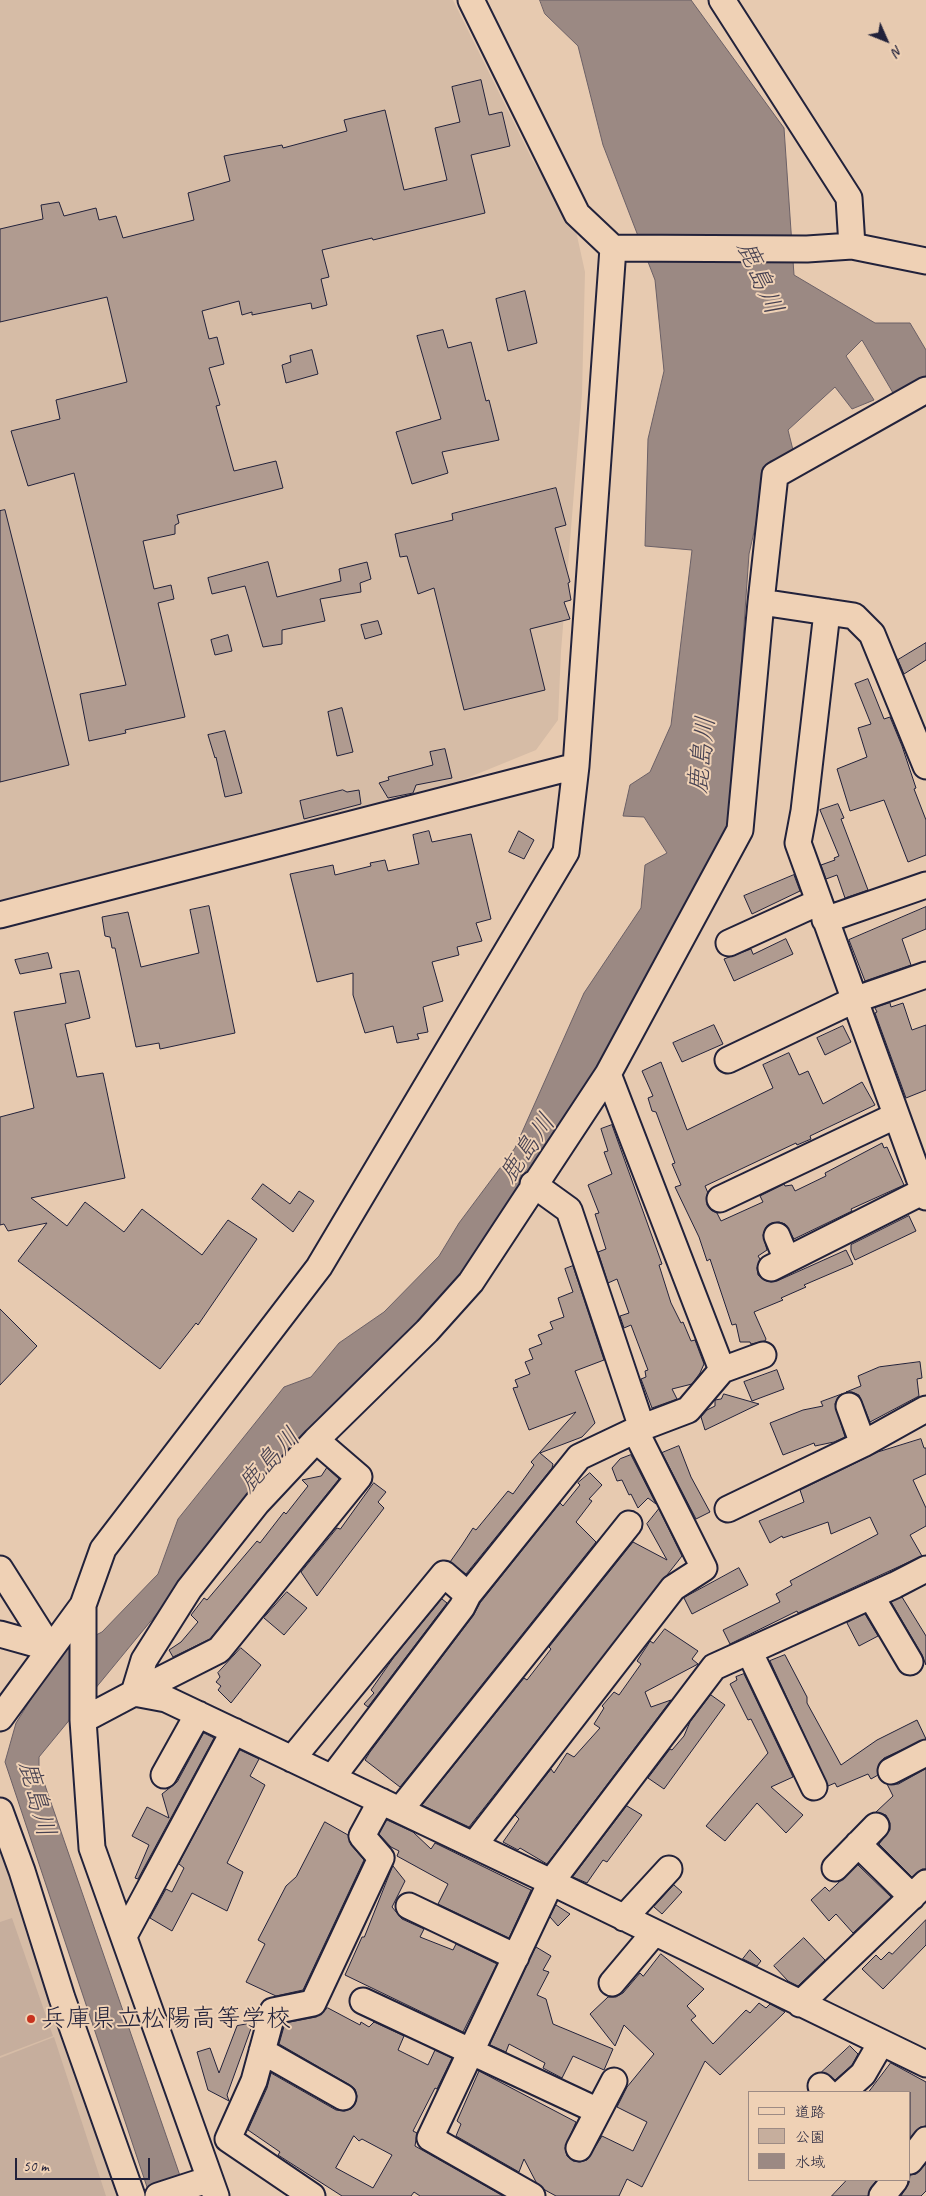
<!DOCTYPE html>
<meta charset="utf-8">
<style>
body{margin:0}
#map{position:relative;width:926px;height:2196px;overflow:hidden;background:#e7cab0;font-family:Caveat,"Klee One",sans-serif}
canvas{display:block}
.legend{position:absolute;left:748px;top:2091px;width:162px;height:90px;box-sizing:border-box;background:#efd1b5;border:1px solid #9d8b84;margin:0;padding:6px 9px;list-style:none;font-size:15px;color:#22223b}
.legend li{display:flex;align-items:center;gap:10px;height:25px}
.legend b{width:25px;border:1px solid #9d8b84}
.north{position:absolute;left:861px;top:15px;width:50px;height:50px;-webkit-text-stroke:4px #efd1b5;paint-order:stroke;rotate:134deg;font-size:14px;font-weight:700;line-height:20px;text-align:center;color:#22223b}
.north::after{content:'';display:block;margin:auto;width:18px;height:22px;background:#22223b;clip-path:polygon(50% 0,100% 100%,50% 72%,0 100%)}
.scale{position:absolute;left:15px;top:2158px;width:135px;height:22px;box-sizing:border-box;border:2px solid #22223b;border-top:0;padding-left:6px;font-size:15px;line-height:18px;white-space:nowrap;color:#22223b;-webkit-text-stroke:4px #efd1b5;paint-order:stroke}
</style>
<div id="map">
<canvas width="926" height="2196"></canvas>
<ul class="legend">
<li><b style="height:6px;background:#efd1b5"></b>道路</li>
<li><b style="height:14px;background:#c6ae9d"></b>公園</li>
<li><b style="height:14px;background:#9b8983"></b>水域</li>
</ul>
<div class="north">N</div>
<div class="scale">50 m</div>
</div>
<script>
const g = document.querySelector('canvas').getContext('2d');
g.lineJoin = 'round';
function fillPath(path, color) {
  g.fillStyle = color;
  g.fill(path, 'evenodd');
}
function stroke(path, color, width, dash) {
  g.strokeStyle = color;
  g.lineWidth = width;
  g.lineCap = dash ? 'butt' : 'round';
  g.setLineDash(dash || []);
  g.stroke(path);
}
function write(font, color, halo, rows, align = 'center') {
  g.font = font + ' Caveat,"Klee One",sans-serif';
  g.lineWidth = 4;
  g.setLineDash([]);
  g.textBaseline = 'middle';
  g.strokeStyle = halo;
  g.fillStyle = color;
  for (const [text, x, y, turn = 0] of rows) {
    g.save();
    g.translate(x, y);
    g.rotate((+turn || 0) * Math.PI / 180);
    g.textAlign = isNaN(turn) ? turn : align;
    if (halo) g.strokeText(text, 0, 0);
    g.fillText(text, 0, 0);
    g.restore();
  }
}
fillPath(new Path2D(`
 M0 0H453L533 161 576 231 585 272 582 394 561 651 558 720 536 750 411 801 0 905Z
 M0 1834 121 2196H0Z`), '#d6bca6');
fillPath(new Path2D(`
 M12 1918 53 2036 0 2056V1922Z
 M54 2037 106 2196H0V2058Z`), '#c6ae9d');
const water = new Path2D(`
 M540 0H691L784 128 794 275 875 323H910L926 350V384L896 398 862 340 846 356 874 400 852 409 835 387 788 430 794 454 770 461 749 554 730 824 604 1067 455 1287 182 1583 39 1757V1768L187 2196H150L5 1762 16 1723 60 1653 102 1632 158 1574 178 1519 284 1387 311 1377 339 1343 384 1312 439 1256 459 1223 515 1148 584 993 641 908 645 865 667 853 644 817 623 816 630 785 650 772 671 725 692 550 645 546 648 439 664 371 655 280 603 145 578 46 545 14Z`);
fillPath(water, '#9b8983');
stroke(water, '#6b6066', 1);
const building = new Path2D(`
 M481 80 489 115 502 112 510 146 471 155 485 213 373 240 372 238 322 250 329 277 321 279 327 305 312 309 311 303 252 315V312L242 315 239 301 202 311 209 339 217 337 224 364 209 368 220 405 216 406 234 471 276 461 283 488 177 515 179 523 175 525V534L143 541 154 589 171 585 174 599 158 603 185 717 125 730 126 733 89 741 80 694 126 685 74 473 28 486 11 431 60 419 56 400 127 382 107 297 0 322V229L43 219 41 205 59 202 64 216 96 208 99 220 116 216 123 238 194 220 188 193 230 181 224 156 282 145 283 148 347 131 344 120 385 110 404 190 447 180 435 128 460 122 452 87Z
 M525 291 537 343 508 351 496 299Z
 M443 330 448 348 471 342 486 401 489 400 499 440 442 452 448 473 412 484 396 432 441 419 417 336Z
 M312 350 318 374 286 383 282 365 291 362 290 356Z
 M556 488 566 525 555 528 570 582 568 583 571 600 564 602 570 619 530 629 545 690 464 710 434 588 418 594 407 556 400 557 395 534 453 520 452 514Z
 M5 510 69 765 0 782V511Z
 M268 562 277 597 341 581 339 569 367 562 371 579 360 583 361 592 320 599 325 621 282 630V644L263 647 245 586 212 594 208 578Z
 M378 621 382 634 365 639 361 625Z
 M228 635 232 651 215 655 211 640Z
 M926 643V660L904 674 898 660Z
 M868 679 884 719 890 717 902 746 916 788 914 789 926 820V855L908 862 884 800 850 811 837 769 867 757 858 728 871 724 855 684Z
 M342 708 353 752 337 756 328 712Z
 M225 731 242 793 225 797 216 757 215 758 208 735Z
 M445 749 452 778 416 785 413 793 388 798 379 783 389 780 388 777 433 765 430 752Z
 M343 790 347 792 359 790 361 804 304 819 300 801Z
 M838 804 844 818 841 819 868 890 845 898 837 875 826 879 821 865 835 860 834 858 839 856 820 810Z
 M429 831 432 842 471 834 491 919 476 923 482 941 457 947 459 955 432 962 443 1001 423 1007 428 1032 417 1034 419 1039 397 1043 393 1026 365 1033 353 995V973L317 982 290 874 333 865 335 875 371 866 370 863 385 860 388 871 419 864 413 835Z
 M519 831 534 840 524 859 509 852Z
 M794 875 800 891 752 914 744 896Z
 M209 906 235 1033 160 1049 159 1043 136 1047 115 948H112L110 937 105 936 102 917 128 912 141 967 199 953 190 910Z
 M926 907V929L902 939 911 965 865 981 849 940Z
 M786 939 793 954 734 981 724 959 751 949 753 954Z
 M48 953 52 968 20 974 15 960Z
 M79 971 90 1018 65 1024 77 1077 103 1073 125 1178 31 1198 67 1226 85 1202 124 1232 142 1209 202 1255 228 1220 257 1239 198 1325 196 1323 160 1369 18 1261 47 1223 8 1231 4 1224 0 1225V1117L34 1108 14 1012 66 1003 60 974Z
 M890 1003 891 1007 903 1003 912 1030 926 1025V1090L906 1098 875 1013 877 1012 875 1008Z
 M714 1025 723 1044 682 1062 673 1043Z
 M843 1026 851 1042 825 1055 817 1038Z
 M789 1053 799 1075 808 1071 823 1104 862 1082 875 1105 810 1136 811 1139 797 1145 796 1143 705 1186 708 1193 707 1205 711 1210 717 1213 721 1221 763 1202 760 1196 784 1184 785 1186 792 1185 795 1191 826 1176 825 1173 882 1143 884 1148 887 1147 904 1185 851 1209 852 1211 794 1239 785 1224 779 1222 772 1223 766 1227 763 1235 767 1250 758 1256 760 1259 757 1268 758 1275 764 1280 771 1282 777 1281 846 1250 853 1264 804 1285 806 1287 781 1298 783 1300 754 1312 766 1339 765 1341 751 1344 750 1342H740L736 1324 732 1325 710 1259 707 1261 699 1237 675 1187 681 1185 672 1164 675 1163 656 1112 652 1111 648 1098 653 1096 642 1071 661 1062 687 1130 773 1088 763 1065Z
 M612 1125 662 1264 659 1265 671 1303 681 1323 683 1322 691 1341 695 1340 704 1364 700 1373 692 1384 672 1389 677 1399 652 1408 641 1379 646 1377 645 1371 648 1370 631 1325 624 1328 620 1316 629 1313 617 1279 608 1283 598 1252 606 1249 595 1214 599 1213 588 1185 612 1174 604 1152 608 1151 601 1129Z
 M263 1184 290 1204 299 1191 314 1201 293 1232 252 1199Z
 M909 1216 916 1231 855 1260 851 1251V1245Z
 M573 1266 604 1360 575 1371 595 1423 582 1437 540 1453 553 1464 552 1468 466 1574 450 1562 462 1545 473 1528 476 1530 508 1491 513 1494 534 1465 531 1462 576 1412 529 1430 513 1388 518 1387 515 1380 530 1374 525 1362 533 1359 529 1349 542 1344 538 1335 553 1329 550 1322 564 1317 558 1298 573 1292 565 1269Z
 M0 1309 37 1346 0 1385Z
 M920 1362 922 1378 917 1379 919 1396 870 1422 859 1395 852 1392H846L861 1386 858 1376 879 1367Z
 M777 1370 784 1389 752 1401 744 1382Z
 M724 1394 759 1404 705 1430 701 1417 707 1410 715 1406V1400L721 1399Z
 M842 1394 838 1397 835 1404 845 1437 834 1442 815 1446 814 1443 783 1455 770 1423 803 1410 823 1406 821 1402Z
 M921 1439 924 1448H926V1474L913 1480 926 1508V1526L910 1535 922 1556 798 1613 797 1611 730 1644 723 1630 780 1602 776 1594 792 1585 790 1581 878 1534 870 1517 831 1534 828 1522 783 1538 782 1536 770 1543 759 1521 804 1502 800 1490 878 1452Z
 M679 1446 691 1477 710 1512 696 1519 662 1453Z
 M631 1455 656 1504 648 1498 638 1508 631 1494 629 1495 622 1480 617 1481 612 1468 620 1459Z
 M327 1468 339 1479 210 1639 173 1657 169 1650 181 1642 198 1622 191 1615 204 1598 207 1600 257 1541 260 1543 284 1512 286 1514 308 1486 302 1480 321 1476Z
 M590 1473 602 1485 589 1499 592 1501 576 1522 596 1542 400 1787 365 1760 370 1752 473 1616 480 1603 560 1503 563 1506 580 1485 578 1483Z
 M374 1483 386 1492 378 1502 384 1508 317 1596 301 1572 337 1528 340 1529Z
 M659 1509 682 1556 469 1827 422 1805 524 1678 527 1680 551 1649 549 1647 633 1542 667 1560 647 1524Z
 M739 1568 748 1585 692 1614 684 1598Z
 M287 1592 307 1608 284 1635 264 1618Z
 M902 1597 926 1636V1665L922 1655 891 1602Z
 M442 1599 447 1603 368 1707 364 1704 374 1693 371 1690 394 1657Z
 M865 1614 878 1636 859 1646 847 1623Z
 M665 1629 698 1651 692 1659 698 1664 645 1692 651 1707 671 1700 547 1864 520 1848 518 1850 503 1842 519 1819 515 1815 551 1769 554 1773 567 1753 574 1757 600 1728 594 1724 604 1708 602 1706 614 1692 619 1695 641 1664 637 1661 647 1646 650 1641 653 1643Z
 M241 1648 261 1665 231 1703 218 1690 221 1686 216 1682 220 1677 218 1673Z
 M785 1655 807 1697V1703L841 1765 877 1740 917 1720 926 1739 884 1758 879 1764 878 1775 871 1779 868 1774 837 1787 835 1783 828 1786 770 1661Z
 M744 1674 793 1777 771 1787 803 1815 786 1833 757 1803 725 1841 706 1826 768 1753 751 1719 748 1720 730 1684 737 1680 736 1677Z
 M711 1695 725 1705 664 1789 648 1778 670 1749 672 1750 684 1736 690 1722Z
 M204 1733 214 1738 138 1879 135 1878 149 1845 132 1836 147 1807 169 1818 162 1794 177 1782Z
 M240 1750 259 1759 250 1776 265 1785 227 1863 243 1872 227 1911 192 1893 172 1931 150 1918 166 1889 172 1892 184 1868 179 1864Z
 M926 1769V1869H922L912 1877 879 1844 890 1830V1823L886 1815 876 1812 893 1796 887 1784H898Z
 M627 1806 642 1815 607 1862 603 1860 587 1883 573 1877Z
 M387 1820 413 1832 431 1849 435 1843 531 1890 509 1938 438 1904 448 1884 397 1856 399 1851 391 1847 379 1834Z
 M325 1822 348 1835 351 1845 364 1860 303 1990 276 1996 246 1982 265 1944 258 1940 286 1886 296 1877Z
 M858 1865 891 1897 853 1933 836 1914 829 1921 811 1900 825 1887 829 1891Z
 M393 1866 405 1881 392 1907 402 1919 424 1929 420 1937 453 1950 456 1944 497 1964 463 2032 345 1975 362 1937H364Z
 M674 1885 682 1892 662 1914 654 1907Z
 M556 1905 570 1914 558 1926 550 1917Z
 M926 1920V1945L883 1989 862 1969 876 1955 881 1960 889 1952 892 1954Z
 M804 1938 825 1960 798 1986 788 1981 774 1966Z
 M536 1947 551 1956 543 1970 549 1972 537 1995 546 1999 553 2024 613 2049 604 2070 573 2056 562 2078 543 2068 545 2063 509 2044 506 2052 490 2045Z
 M750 1950 761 1961 757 1966 743 1959Z
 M661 1954 704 1989 687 2006 696 2016 691 2020 713 2044 746 2010 750 2013 759 2003 766 2008 770 2004 785 2012 720 2075 705 2061 642 2187 627 2179 619 2196H556L545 2190 536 2182 524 2159 519 2172 456 2136 461 2124 457 2121 479 2071 576 2122 565 2148 567 2156 573 2161 580 2162 587 2160 602 2136 633 2151 647 2122 617 2107 627 2087 654 2054 624 2025 615 2046 590 2014 608 1997H616L623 1993 640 1973 643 1976Z
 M328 2008 360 2025 361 2022 369 2027 374 2022 404 2036 398 2050 428 2065 435 2050 452 2058 437 2089 435 2088 413 2131 417 2133 415 2146 503 2196H420L414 2192 411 2196H342L278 2155 280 2152 248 2130 267 2088 271 2073 336 2110 344 2111 351 2109 355 2104 357 2096 355 2089 350 2085 279 2044 285 2023 316 2017ZM354 2136 359 2141 362 2139 392 2155 373 2188 336 2168Z
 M253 2023 227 2095 229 2101 208 2090 197 2052 210 2048 219 2073 237 2026Z
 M850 2046 858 2054 852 2065 835 2080 822 2072Z
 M891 2063 926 2082V2126L920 2127 910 2138V2092H869Z
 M926 2164V2191L921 2196H901L909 2183 910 2175 916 2174Z
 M847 2180H877L871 2187 868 2196H832Z`);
fillPath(building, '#b09b90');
stroke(building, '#22223b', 1);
const minor = new Path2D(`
 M471 0 577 214 613 248 807 249 852 246 926 261
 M722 0 849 198 852 246
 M926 390 775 475 761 602 854 616 872 634 926 766
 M827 612 804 811 798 843 926 1197
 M0 915 576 766
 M825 920 926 885
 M729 943 819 902
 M728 1060 854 1000 926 975
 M608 1074 722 1370
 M720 1199 895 1116
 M777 1236 787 1260
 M771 1268 924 1191
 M849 1406 863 1444
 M728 1509 863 1444 926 1409
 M0 1569 50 1648
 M871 1596 910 1662
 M83 1605V1720L92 1848 216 2196
 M0 1634 50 1648
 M749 1651 814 1787
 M134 1693 144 1660 189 1589 257 1503 316 1440 427 1331 471 1282 608 1074 740 830 761 602
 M134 1693 219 1650 359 1477 316 1440
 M0 1718 83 1605 103 1549 319 1267 566 852 576 766 613 248
 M83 1720 134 1693 166 1699 551 1882 926 2064
 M292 1759 444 1574 468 1595 579 1457 638 1429 688 1410 722 1370 763 1355
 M891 1771 926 1753
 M164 1775 198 1714
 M332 1778 462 1607 468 1595
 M400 1810 629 1524
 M0 1811 22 1871 62 1998 132 2196
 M858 1844 912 1897
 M474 1845 673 1588 704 1568 638 1436 639 1419 569 1210 533 1184
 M835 1868 876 1826
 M409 1906 516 1957
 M624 1918 669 1869
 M124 1936 234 1731
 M612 1983 654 1933
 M363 2001 598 2111
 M800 2004 926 1883
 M262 2051 343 2097
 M821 2086 827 2092
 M843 2092 863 2074 881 2043
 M579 2148 614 2081
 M910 2161 926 2140
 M158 2196 198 2183
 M312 2196 228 2139 254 2081 273 2011 313 2003 381 1858 362 1836 381 1801
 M532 2196 430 2138 551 1882 714 1667 895 1585 926 1569
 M882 2196 895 2180`);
stroke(minor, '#22223b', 29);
stroke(minor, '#efd1b5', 25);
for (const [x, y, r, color] of [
 [31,2019,5,"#c8321e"]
]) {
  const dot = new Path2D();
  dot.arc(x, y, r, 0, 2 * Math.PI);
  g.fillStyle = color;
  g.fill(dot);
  stroke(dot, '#efd1b5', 2);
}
write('25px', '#22223b', '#efd1b5', [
 ["兵庫県立松陽高等学校",41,2019]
], 'left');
write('italic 26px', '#464151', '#efd1b5', [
 ["鹿島川",759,278,66],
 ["鹿島川",703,755,-84],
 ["鹿島川",528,1149,-55],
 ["鹿島川",270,1461,-47],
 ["鹿島川",36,1799,75]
]);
</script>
